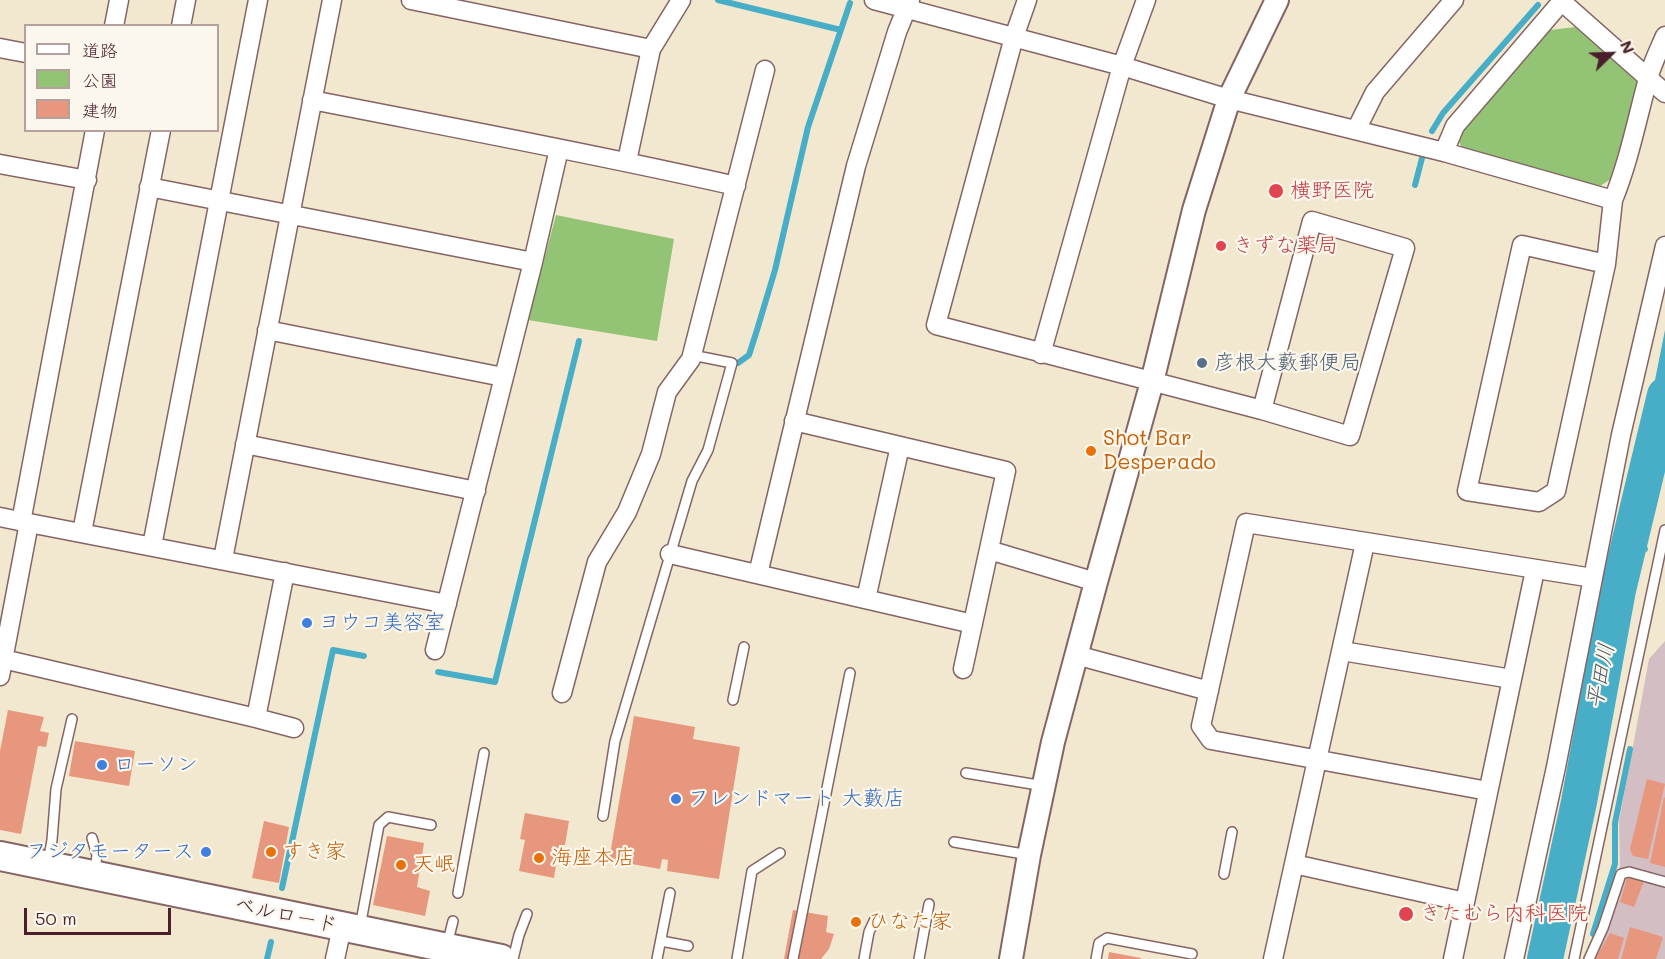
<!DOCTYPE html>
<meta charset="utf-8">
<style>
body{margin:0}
#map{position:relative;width:1665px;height:959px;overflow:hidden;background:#f2e8cf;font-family:Mali,"Klee One",sans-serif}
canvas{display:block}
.legend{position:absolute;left:24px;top:24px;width:195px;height:108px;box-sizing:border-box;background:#fbf7ec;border:2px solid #b4a19f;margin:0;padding:8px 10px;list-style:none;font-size:18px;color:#4a1f2b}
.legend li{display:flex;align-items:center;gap:12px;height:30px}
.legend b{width:30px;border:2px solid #b4a19f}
.north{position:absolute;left:1581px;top:24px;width:60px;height:60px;-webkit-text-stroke:4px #fbf7ec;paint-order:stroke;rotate:67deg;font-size:16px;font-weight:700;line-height:24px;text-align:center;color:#4a1f2b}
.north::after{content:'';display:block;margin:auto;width:21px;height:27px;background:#4a1f2b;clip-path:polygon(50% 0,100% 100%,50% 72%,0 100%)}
.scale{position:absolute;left:24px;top:908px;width:147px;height:27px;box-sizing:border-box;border:3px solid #4a1f2b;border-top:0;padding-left:8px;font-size:18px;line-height:21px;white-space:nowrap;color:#4a1f2b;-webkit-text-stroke:4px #fbf7ec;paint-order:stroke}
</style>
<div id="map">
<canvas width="1665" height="959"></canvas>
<ul class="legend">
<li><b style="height:8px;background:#fff"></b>道路</li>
<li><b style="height:16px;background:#93c475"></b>公園</li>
<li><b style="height:16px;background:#e7977e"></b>建物</li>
</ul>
<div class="north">N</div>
<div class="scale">50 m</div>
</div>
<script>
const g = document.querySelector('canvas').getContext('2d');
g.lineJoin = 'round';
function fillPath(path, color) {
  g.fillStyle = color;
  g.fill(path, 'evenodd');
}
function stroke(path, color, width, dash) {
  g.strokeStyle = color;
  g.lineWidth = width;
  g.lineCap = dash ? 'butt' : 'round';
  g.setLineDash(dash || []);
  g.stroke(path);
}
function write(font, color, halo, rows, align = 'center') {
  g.font = font + ' Mali,"Klee One",sans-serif';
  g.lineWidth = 4.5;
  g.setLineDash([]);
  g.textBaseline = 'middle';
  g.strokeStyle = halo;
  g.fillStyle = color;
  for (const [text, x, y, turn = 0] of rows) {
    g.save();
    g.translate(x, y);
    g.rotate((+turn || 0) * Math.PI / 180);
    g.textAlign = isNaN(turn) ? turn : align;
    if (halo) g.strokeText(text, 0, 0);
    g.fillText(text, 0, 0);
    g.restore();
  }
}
fillPath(new Path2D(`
 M1665 641V959H1585L1620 866 1619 822 1649 659Z`), '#d2bec3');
fillPath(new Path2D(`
 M1575 27 1639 82 1611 179 1600 186 1462 148 1457 138 1550 30Z
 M556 215 674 239 657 341 528 320Z`), '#93c475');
fillPath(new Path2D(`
 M1665 330V403L1647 420Z`), '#48aec7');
stroke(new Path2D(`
 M718 0 841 30
 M1432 131 1443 113 1538 5
 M1415 185 1422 158
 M738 363 749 355 757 330 775 270 808 127 850 3
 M1628 546 1645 549
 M438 672 495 682 579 341
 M282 888 333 650 364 656
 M1593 934 1615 864V823L1630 749
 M267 959 271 942`), '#48aec7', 6);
stroke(new Path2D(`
 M1545 959 1579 802 1618 590 1665 395`), '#48aec7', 36);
fillPath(new Path2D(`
 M8 710 44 717 40 731 49 733 46 747 38 746 21 834 0 830V751Z
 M634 716 695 727 693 739 740 747 719 879 667 871 668 860 662 859 660 869 609 860Z
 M75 741 135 751 129 786 69 776Z
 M1647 779 1665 784 1648 859 1633 856 1630 849Z
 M1664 797 1665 798V867L1650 863Z
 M525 813 569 821 565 845H559L554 878 519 871 525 840 520 839Z
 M264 821 289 827 279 883 252 878Z
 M387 836 424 843 417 887 430 891 425 916 373 905Z
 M1627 878 1644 881 1634 907 1620 902Z
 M793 910 828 916 826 932 834 934 829 949 821 959H784Z
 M1630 927 1663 937 1656 959H1621Z
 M1610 933 1624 938 1618 959H1595Z
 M1109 952 1141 958V959H1108Z`), '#e7977e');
const service = new Path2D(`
 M733 700 744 647
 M966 773 1044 786
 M603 816 615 741 692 481 708 450 732 363 692 355
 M92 838 97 855 95 871
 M954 842 1029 855
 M48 862 52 840 56 789 72 719
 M1224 874 1232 832
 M458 893 484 753
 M360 927 379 825 388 817 431 825
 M661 941 688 946
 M447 945 453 921
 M513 959 519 935 527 914
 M657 959 670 893
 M737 959 752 871 780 853
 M793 959 850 673
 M864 959 869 932 875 919
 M919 959 929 904
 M1096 959 1099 943 1107 938 1192 954
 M1574 959 1665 530
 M1589 959 1603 928 1621 874 1629 872 1665 882`);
const minor = new Path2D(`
 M411 0 651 49
 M874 0 1122 66 1229 99 1444 152 1613 200C1629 161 1637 119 1648 79 1652 64 1659 50 1665 36
 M1027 0 1014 37 936 325 1262 410 1350 436 1405 248 1312 221 1262 410
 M1560 0 1665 93
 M114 26 119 0
 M181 26 186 0
 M0 48 26 53
 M312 100C454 128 596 154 736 186
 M1356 130 1375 92 1454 0
 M1444 152 1455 126 1563 0
 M627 161 651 49 681 0
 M0 164 87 180
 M149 187 533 262
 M1606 264 1522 245 1467 491 1539 502 1556 491 1606 264 1613 200
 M267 330 503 377
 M1041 354 1122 66 1146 0
 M794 421 1006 471 963 669
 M245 444 476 491
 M0 517 29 523
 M21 522 95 130
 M82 532 161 130
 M152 546 258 0
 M989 550 1096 582
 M670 554 973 624
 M223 559 332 0
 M758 574 856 166 897 32 910 0
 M1593 578 1621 435 1665 246
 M866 599 900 446
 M435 650 533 262 559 149
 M1342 651 1512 679
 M1076 655 1209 691
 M3 659 256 718 285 572
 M0 676 29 523 447 604
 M562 693 597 562 627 512 651 454 667 392 691 359 765 70
 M256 718 294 728
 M1488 791 1211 740 1201 726 1246 523 1593 578 1556 767 1514 959
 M1294 864 1465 902
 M335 959 342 927
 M1273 959 1365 543
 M1453 959 1535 570`);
const tertiary = new Path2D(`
 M1011 959 1029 855 1053 742 1096 582 1152 382 1194 210 1229 99 1277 0`);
const primary = new Path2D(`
 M0 856 501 959`);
stroke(service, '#856564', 12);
stroke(minor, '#856564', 21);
stroke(tertiary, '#856564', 26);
stroke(primary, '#856564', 32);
stroke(service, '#fff', 9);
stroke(minor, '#fff', 18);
stroke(tertiary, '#fff', 22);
stroke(primary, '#fff', 28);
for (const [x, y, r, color] of [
 [1276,191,8,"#e0444e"],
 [1221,246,6,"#e0444e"],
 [1202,363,6,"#5c6f8a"],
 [1091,451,6,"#e8710a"],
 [307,623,6,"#3f7fe0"],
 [102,765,6,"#3f7fe0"],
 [676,799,6,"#3f7fe0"],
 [206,852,6,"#3f7fe0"],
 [271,852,6,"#e8710a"],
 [539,858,6,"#e8710a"],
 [401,865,6,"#e8710a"],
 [1406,914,8,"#e0444e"],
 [856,922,6,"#e8710a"]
]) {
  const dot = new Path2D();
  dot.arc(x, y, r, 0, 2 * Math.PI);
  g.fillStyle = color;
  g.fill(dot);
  stroke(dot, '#fbf7ec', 2);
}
write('21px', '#be3a42', '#fbf7ec', [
 ["横野医院",1290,191],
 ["きずな薬局",1233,246],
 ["きたむら内科医院",1420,914]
], 'left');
write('21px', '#4e5e75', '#fbf7ec', [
 ["彦根大藪郵便局",1214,363]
], 'left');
write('21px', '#c56008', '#fbf7ec', [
 ["Shot Bar",1103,439],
 ["Desperado",1103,463],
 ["すき家",283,852],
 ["海座本店",551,858],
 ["天岷",413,865],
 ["ひなた家",868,922]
], 'left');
write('21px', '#366cbe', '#fbf7ec', [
 ["ヨウコ美容室",319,623],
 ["ローソン",114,765],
 ["フレンドマート 大藪店",688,799],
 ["フジタモータース",194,852,"right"]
], 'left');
write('21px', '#4a1f2b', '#fbf7ec', [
 ["ベルロード",286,915,12]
]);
write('italic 22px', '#495869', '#fbf7ec', [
 ["平田川",1601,676,-79]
]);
</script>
